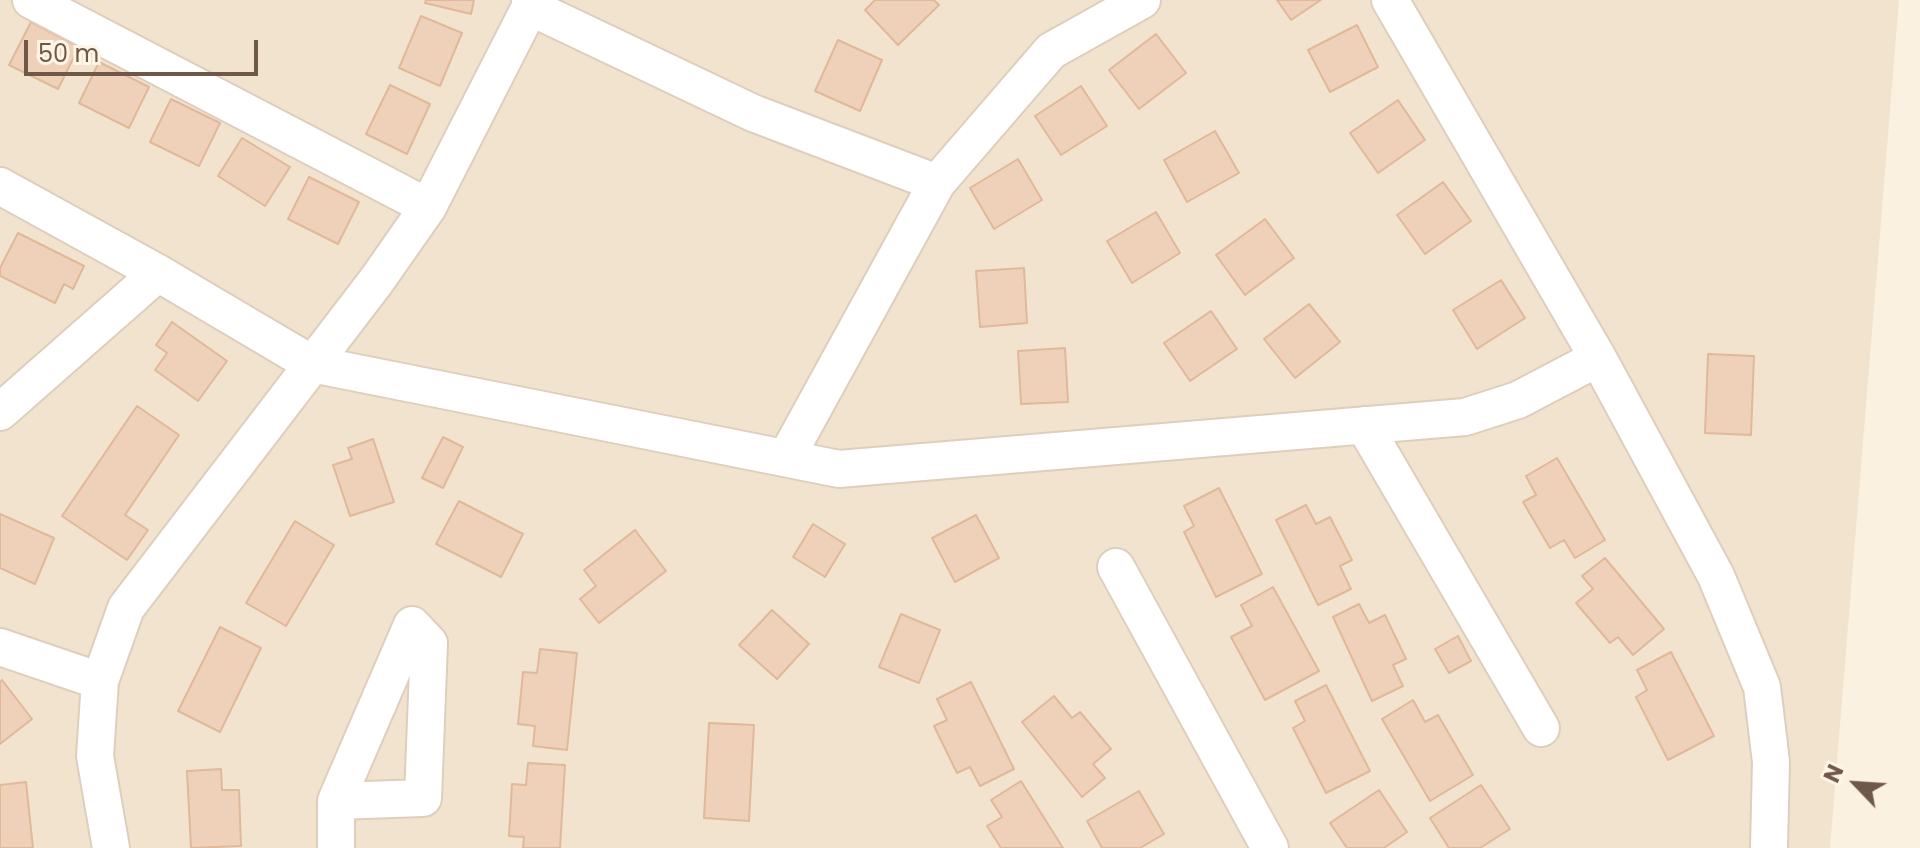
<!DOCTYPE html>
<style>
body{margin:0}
#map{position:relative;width:1920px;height:848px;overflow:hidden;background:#fbf1e0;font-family:Poppins,sans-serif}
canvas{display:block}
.north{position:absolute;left:1816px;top:744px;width:80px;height:80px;-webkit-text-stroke:6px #fef5e5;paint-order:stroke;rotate:295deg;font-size:22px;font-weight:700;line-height:32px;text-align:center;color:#705849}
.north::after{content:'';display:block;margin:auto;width:28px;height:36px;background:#705849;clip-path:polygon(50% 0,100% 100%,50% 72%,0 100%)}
.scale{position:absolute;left:24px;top:40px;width:234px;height:36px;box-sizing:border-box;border:4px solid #705849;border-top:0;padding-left:10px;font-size:24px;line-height:28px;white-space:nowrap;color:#705849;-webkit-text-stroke:6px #fef5e5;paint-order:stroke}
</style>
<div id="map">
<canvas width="1920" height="848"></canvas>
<div class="north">N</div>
<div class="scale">50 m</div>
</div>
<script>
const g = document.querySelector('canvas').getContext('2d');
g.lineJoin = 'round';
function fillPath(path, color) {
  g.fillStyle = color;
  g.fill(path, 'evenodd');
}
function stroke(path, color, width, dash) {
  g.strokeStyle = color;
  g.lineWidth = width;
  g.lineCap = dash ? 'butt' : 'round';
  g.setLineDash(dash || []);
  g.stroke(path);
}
fillPath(new Path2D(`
 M0 0H1899L1830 848H0Z`), '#f2e3cf');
const building = new Path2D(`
 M426 0H474L471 14 425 3Z
 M875 0H934L939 5 898 45 865 10Z
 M1277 0H1321L1291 20Z
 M421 16 462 33 440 86 399 68Z
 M31 22 79 47 58 89 9 65Z
 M1357 25 1378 67 1330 92 1308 50Z
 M1156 34 1186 73 1139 109 1109 70Z
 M838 40 882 60 860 111 815 91Z
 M99 62 149 87 129 128 79 103Z
 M390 85 430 104 407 154 366 134Z
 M1081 86 1107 126 1061 155 1035 116Z
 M171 99 220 123 199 166 150 142Z
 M1398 100 1425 140 1378 173 1350 133Z
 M1215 131 1239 173 1187 202 1164 160Z
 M242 138 290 167 265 206 218 176Z
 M1018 159 1042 200 994 229 970 188Z
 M309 177 359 202 338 244 288 219Z
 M1443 182 1471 221 1425 254 1397 215Z
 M1156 212 1180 253 1132 283 1107 241Z
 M1265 219 1294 258 1245 295 1216 255Z
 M18 233 84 266 73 289 64 284 55 303 0 276V268Z
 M1024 268 1027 323 980 327 976 271Z
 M1501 280 1525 318 1477 349 1453 310Z
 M1309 304 1340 342 1295 378 1264 339Z
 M1211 311 1237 349 1190 381 1164 343Z
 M172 322 227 361 198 401 155 370 167 353 156 345Z
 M1065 348 1068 402 1021 404 1018 351Z
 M1708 354 1754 356 1751 435 1705 433Z
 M137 406 179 435 125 515 148 530 127 560 62 516Z
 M443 437 463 447 443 488 422 478Z
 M373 439 394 502 350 516 333 465 352 459 348 448Z
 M1557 458 1605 540 1575 558 1564 540 1550 548 1523 502 1536 495 1526 476Z
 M1219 488 1262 574 1216 597 1184 532 1194 526 1184 506Z
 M459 501 523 534 501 577 436 544Z
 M1306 505 1316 524 1330 517 1352 560 1340 566 1351 589 1318 605 1276 520Z
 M0 514 54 538 35 584 0 568Z
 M976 515 999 558 955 582 932 538Z
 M295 521 334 545 286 626 246 603Z
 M813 524 845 544 825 577 793 557Z
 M635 530 666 571 599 623 580 599 596 586 584 570Z
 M1605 558 1664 629 1633 655 1618 637 1610 643 1576 603 1593 589 1582 576Z
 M1273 587 1319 671 1265 700 1231 637 1252 626 1241 605Z
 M1359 604 1369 623 1385 615 1406 659 1393 665 1403 686 1372 701 1333 617Z
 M772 610 809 644 777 679 739 645Z
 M901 614 940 630 919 683 879 667Z
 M220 627 261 648 220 732 178 711Z
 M1458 636 1471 661 1449 673 1435 649Z
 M540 649 577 653 567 750 533 746 535 726 518 724 523 672 537 673Z
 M1671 652 1714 736 1668 760 1636 697 1647 690 1637 670Z
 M2 680 32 719 0 744V682Z
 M971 682 1014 769 980 786 970 767 957 773 934 726 947 720 937 699Z
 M1326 685 1370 771 1326 793 1293 728 1305 721 1295 701Z
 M1054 696 1072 718 1080 712 1111 749 1093 764 1105 778 1082 797 1022 722Z
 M1413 700 1425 722 1438 715 1473 775 1430 801 1382 719Z
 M709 723 754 725 749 821 704 818Z
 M528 763 565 765 560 848H523L524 837 509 836 512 784 526 785Z
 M221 769 222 790H239L241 846 191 848 187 771Z
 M1021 781 1063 848H1001L987 826 1002 817 991 800Z
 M26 782 33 848H0V785Z
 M1481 785 1510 829 1480 848H1449L1430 818Z
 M1379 790 1407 832 1384 848H1347L1330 823Z
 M1139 791 1164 834 1140 848H1102L1087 821Z`);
fillPath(building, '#efd0b9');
stroke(building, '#e0b89a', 2);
const street = new Path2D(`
 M31 0 428 207
 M1390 0 1598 358 1716 576 1762 687 1771 762 1769 848
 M530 7 753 113 937 183
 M0 186 158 273 312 364 839 469 1465 417 1518 400 1598 358
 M0 412 158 273
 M1364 425 1541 728
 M786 458 937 183 1051 51 1142 0
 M1116 567 1270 848
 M0 647 100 681
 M336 801 423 798 429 643 412 625 336 801V848
 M111 848 95 756 100 681 126 608 377 280 428 207 530 7V0`);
stroke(street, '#decebd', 40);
stroke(street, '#fff', 36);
</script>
